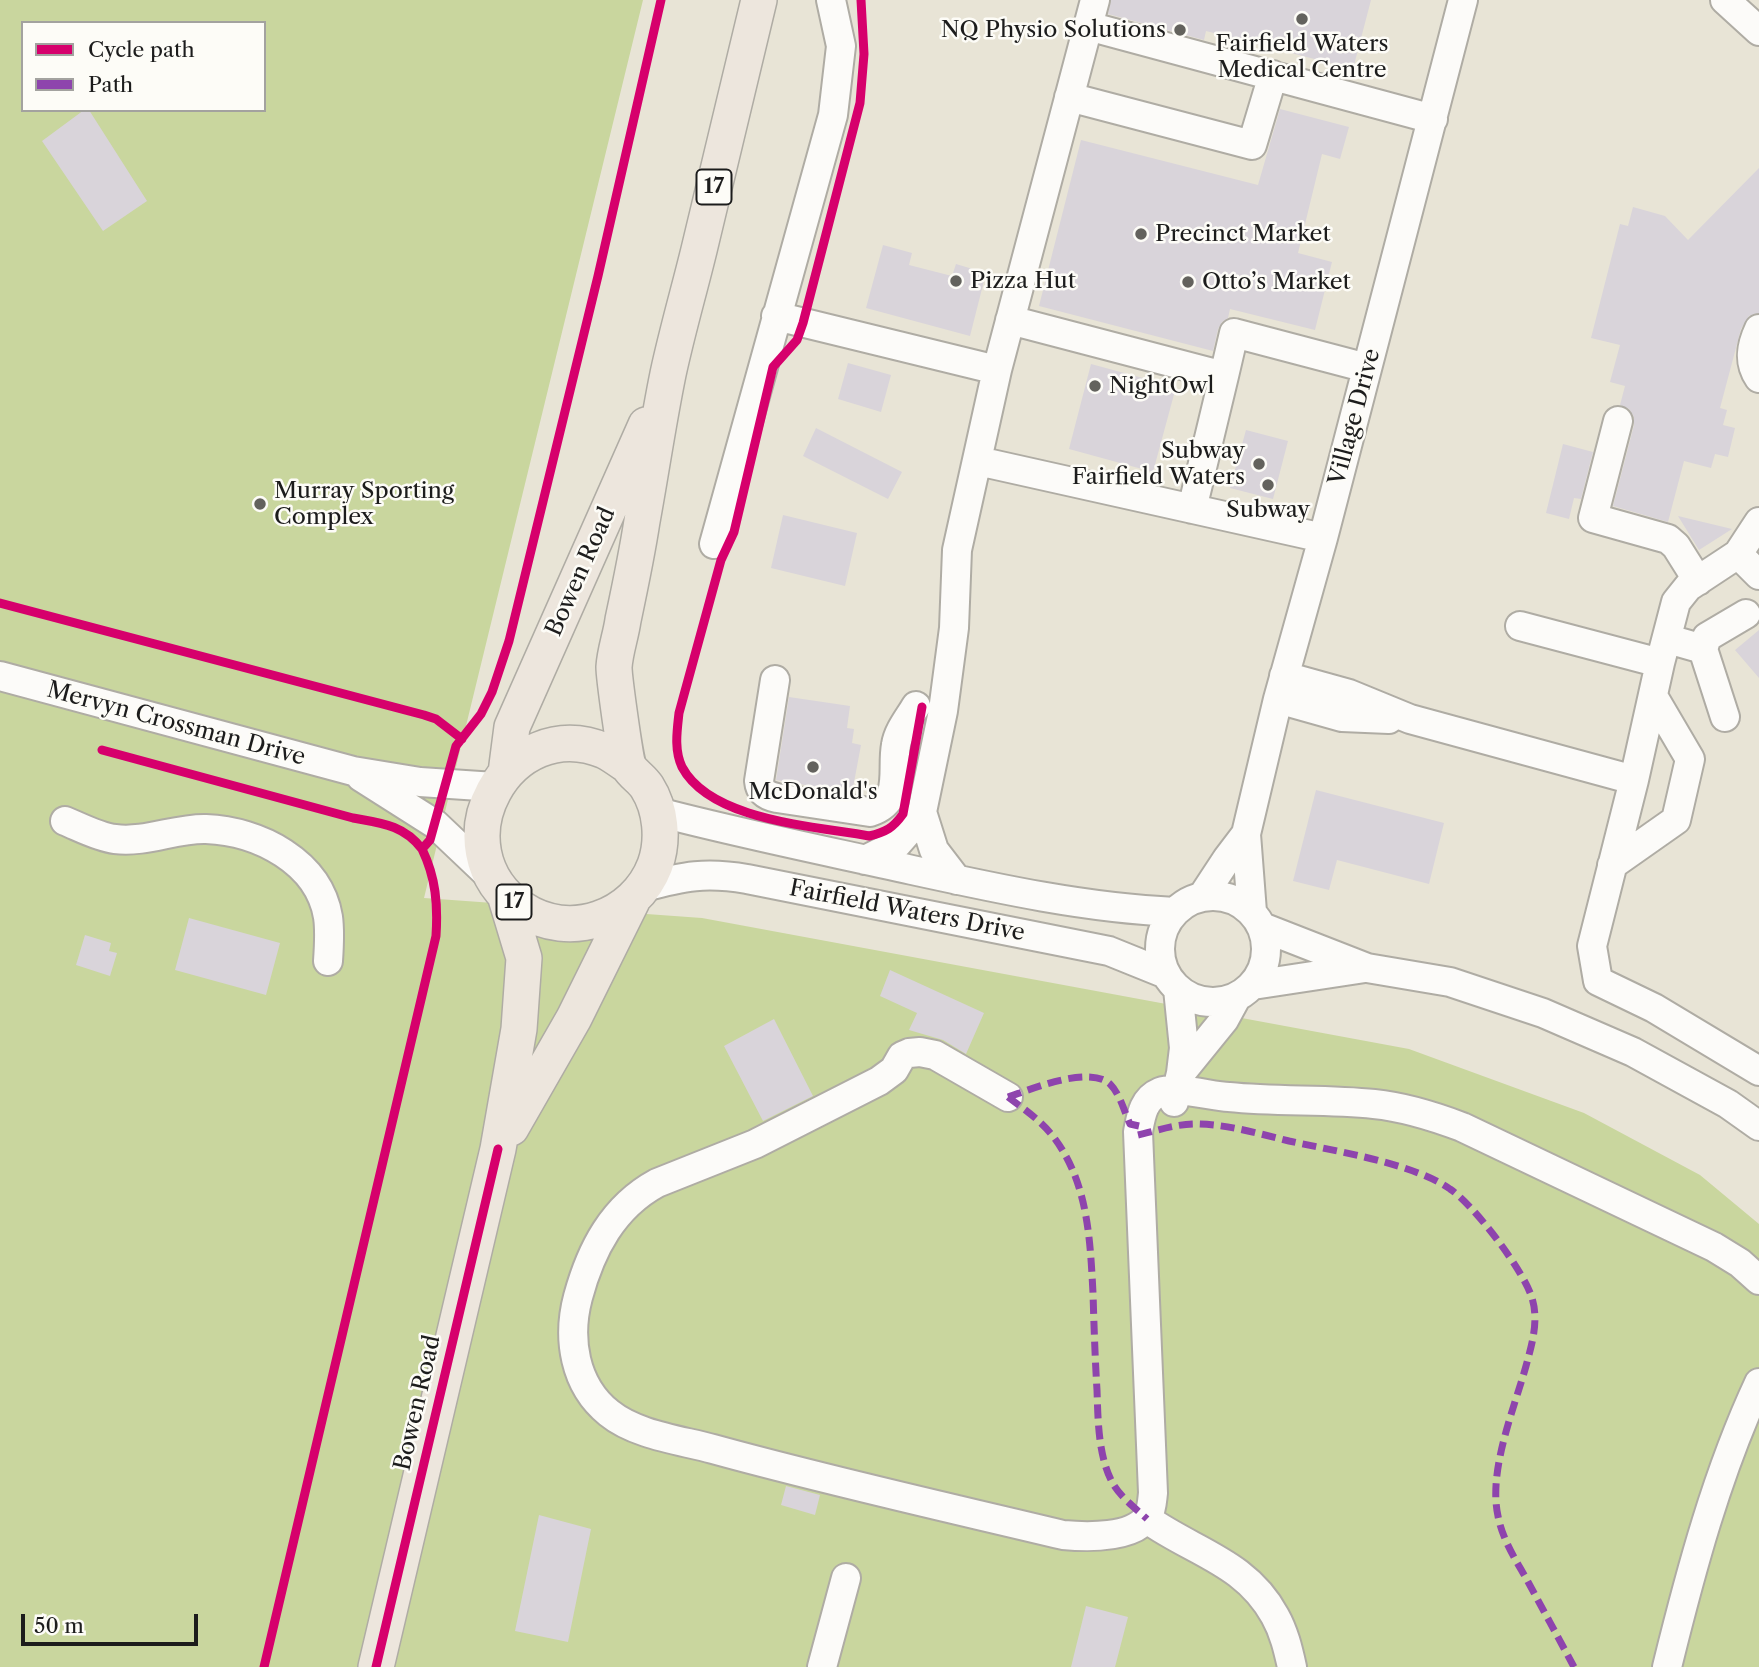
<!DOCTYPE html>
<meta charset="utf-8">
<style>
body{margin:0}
#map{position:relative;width:1759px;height:1667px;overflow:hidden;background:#e8e4d6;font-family:"Libre Caslon Text",serif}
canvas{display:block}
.legend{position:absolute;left:21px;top:21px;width:245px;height:91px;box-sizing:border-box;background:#fdfcf7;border:2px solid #a3a29f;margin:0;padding:9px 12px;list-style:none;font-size:21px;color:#1c1c1c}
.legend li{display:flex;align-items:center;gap:14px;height:35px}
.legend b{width:35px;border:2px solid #a3a29f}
.scale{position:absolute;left:21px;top:1614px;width:177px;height:32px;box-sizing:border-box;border:4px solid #1c1c1c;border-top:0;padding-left:9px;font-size:21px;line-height:24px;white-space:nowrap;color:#1c1c1c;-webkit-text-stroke:5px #fdfcf7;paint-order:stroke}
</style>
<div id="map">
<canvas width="1759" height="1667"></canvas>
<ul class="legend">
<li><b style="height:9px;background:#d6006c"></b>Cycle path</li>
<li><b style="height:9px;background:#8e44ad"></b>Path</li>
</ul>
<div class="scale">50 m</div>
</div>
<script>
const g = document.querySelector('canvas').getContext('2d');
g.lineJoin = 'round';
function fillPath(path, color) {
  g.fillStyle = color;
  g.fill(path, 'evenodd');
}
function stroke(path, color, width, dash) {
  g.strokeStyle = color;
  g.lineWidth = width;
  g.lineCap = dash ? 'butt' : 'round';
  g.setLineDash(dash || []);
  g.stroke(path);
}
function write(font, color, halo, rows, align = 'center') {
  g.font = font + ' "Libre Caslon Text",serif';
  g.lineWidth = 5;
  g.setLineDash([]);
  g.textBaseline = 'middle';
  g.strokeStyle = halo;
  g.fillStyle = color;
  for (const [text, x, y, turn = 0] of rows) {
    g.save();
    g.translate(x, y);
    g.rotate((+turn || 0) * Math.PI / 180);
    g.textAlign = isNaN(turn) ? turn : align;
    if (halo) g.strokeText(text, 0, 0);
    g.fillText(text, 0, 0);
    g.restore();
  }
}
fillPath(new Path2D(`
 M0 0H643L424 898 702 918 1409 1049 1584 1113 1700 1175 1759 1224V1667H0ZM23 23H264V110H23Z`), '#c9d69e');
fillPath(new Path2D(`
 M1111 0H1371L1353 69 1206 31 1204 40 1108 14Z
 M1280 109 1349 127 1340 159 1322 154 1298 253 1332 262 1315 330 1230 309 1228 318 1222 322 1218 329 1213 351 1039 306 1081 140 1258 185Z
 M84 110H89L147 201 103 231 42 141Z
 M1759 168V313L1749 316 1741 329 1720 408 1727 410 1723 425 1735 428 1728 457 1715 454 1711 468 1684 461 1668 522 1613 506 1634 425V417L1629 409 1620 405 1625 386 1610 382 1620 345 1591 338 1620 224 1628 226 1633 207 1665 216 1688 240Z
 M883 245 912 253 909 265 952 276 956 264 986 273 970 336 866 308Z
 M848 363 891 375 881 412 838 399Z
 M1091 364 1176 387 1153 472 1069 449Z
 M816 428 902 472 888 499 803 456Z
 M1246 430 1288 441 1273 499 1230 488Z
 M1563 444 1593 452 1581 499 1574 498 1569 519 1546 513Z
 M783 515 857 533 845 586 771 568Z
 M1678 516 1732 529 1699 550Z
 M1759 630V678L1735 650Z
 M789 697 850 706 847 728 854 729 852 743 861 745 852 793 776 780Z
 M1316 790 1444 823 1429 884 1337 860 1329 890 1293 881Z
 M189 918 280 943 266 995 175 970Z
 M85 935 111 943 109 951 117 953 110 976 76 965Z
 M890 970 984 1013 966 1054 943 1040 909 1030 917 1013 880 996Z
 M774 1019 813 1096 763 1121 724 1046Z
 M786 1486 820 1495 815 1515 781 1505Z
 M539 1515 591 1529 568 1642 515 1631Z
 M1086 1606 1128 1617 1115 1667H1071Z`), '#d9d4da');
const minor = new Path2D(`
 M1725 0 1759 31
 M1088 26 1433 119
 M1069 97 1252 145 1273 75
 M776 316 997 370
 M1010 320 1224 376 1234 333 1367 368
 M1759 329C1751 346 1748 362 1759 378
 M1618 421 1593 518 1668 539 1676 546 1698 581
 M978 461 1323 538
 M1192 509 1224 376
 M1759 522 1738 554 1688 587 1676 602 1660 663 1634 780 1592 946 1598 981 1654 1008 1759 1071
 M714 544 833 115 841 46 831 0
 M1738 554 1759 575
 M1520 626 1660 663
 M1668 639 1703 649 1707 637 1746 614
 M1703 649 1725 717
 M0 676 353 771 420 782 495 787
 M1284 676 1349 694 1410 719 1634 780
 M775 680 759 781C760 792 767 796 777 798L870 812C904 801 891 771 896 745 898 731 909 718 916 706
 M1278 699 1342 717 1389 719
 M361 777 435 824 494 880
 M658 812C742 834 827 851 912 870 999 889 1086 908 1175 912
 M922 812 934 850 957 880
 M65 821C80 827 98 837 115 839 146 843 176 828 206 829 259 831 319 862 328 917 330 931 329 947 328 961
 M865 860 897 844 911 828 922 812 943 711 954 628 957 550 997 370 1095 0
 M1612 865 1676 820 1690 759 1653 696
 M644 887C684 876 706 872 747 879L1109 951 1166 974
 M1160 949a53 53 0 1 1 106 0a53 53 0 1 1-106 0Z
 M1202 897 1227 859 1246 834
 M1252 912 1246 834 1278 699 1323 538 1463 0
 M1262 927 1367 968 1450 982 1543 1013 1633 1052 1728 1104 1759 1126
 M1253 985 1365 968
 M1181 1073 1224 1020 1236 998
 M1008 1097 935 1055 920 1052 909 1053 902 1056 894 1070 879 1081 755 1144 657 1183C613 1207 591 1249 578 1297 567 1338 574 1385 609 1413 636 1435 680 1440 713 1449 829 1481 946 1507 1063 1535 1086 1537 1134 1539 1148 1516 1152 1509 1152 1501 1153 1493L1138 1132C1141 1116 1143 1099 1160 1092 1177 1086 1210 1096 1229 1097 1277 1102 1326 1099 1374 1104 1404 1107 1433 1116 1462 1127L1714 1247 1740 1263 1759 1280
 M1174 1102 1181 1073 1184 1048 1178 989
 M1147 1519C1193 1552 1246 1562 1275 1616 1284 1632 1288 1649 1292 1667
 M822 1667 846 1578
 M1667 1667C1691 1570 1717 1473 1759 1383`);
const major = new Path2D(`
 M628 766C621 761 613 755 605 751 509 710 432 847 522 909 569 941 635 918 655 865 664 840 661 809 647 787 642 779 633 774 629 767 625 760 614 676 614 667 615 651 621 635 623 620 630 587 637 554 642 521 651 472 658 423 668 374 677 332 689 291 699 250 719 166 739 83 759 0
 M506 773 512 727 646 425
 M511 1128 574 1018 632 901
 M376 1667 498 1149 519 1029 524 958 505 895`);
stroke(minor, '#afaca4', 32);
stroke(major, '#afaca4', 38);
stroke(minor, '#fcfbf9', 28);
stroke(major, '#ede6dd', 35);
stroke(new Path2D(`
 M1008 1097C1024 1109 1040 1120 1052 1135 1088 1181 1090 1238 1093 1293 1094 1326 1095 1358 1097 1390 1098 1419 1098 1453 1111 1480 1118 1495 1134 1507 1147 1519
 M1008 1097C1032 1089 1089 1065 1110 1084 1120 1094 1124 1111 1130 1124L1139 1126
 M1138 1135C1159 1130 1179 1123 1200 1124 1230 1125 1260 1134 1289 1141 1334 1151 1413 1163 1450 1189 1474 1205 1524 1271 1532 1298 1539 1321 1532 1344 1526 1366 1514 1409 1488 1471 1498 1516 1502 1538 1515 1559 1526 1578 1542 1608 1558 1637 1574 1667`), '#8e44ad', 7, [14, 7]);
stroke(new Path2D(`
 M861 0 864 54 860 103 803 323 797 340 773 367 734 532 721 560 679 713C677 731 674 750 682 767 711 821 815 826 869 836 886 832 893 828 903 814L922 707
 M0 603 424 715 436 719 462 739
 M102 750 353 818C381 823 404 825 422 849
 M264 1667 436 936C438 905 436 878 422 849L430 840 456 746 481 714 492 692 509 641 598 276 661 0
 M376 1667 498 1149`), '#d6006c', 9);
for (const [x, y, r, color] of [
 [1302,19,7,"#63625d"],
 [1180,30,7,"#63625d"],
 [1141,234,7,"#63625d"],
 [956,281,7,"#63625d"],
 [1188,282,7,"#63625d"],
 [1095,386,7,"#63625d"],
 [1259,464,7,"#63625d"],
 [1268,485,7,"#63625d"],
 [260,504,7,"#63625d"],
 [813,767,7,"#63625d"]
]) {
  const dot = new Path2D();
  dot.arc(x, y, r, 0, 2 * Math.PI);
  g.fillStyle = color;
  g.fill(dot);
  stroke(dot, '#fdfcf7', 2.5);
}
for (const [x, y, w] of [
 [714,187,35],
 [514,902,35]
]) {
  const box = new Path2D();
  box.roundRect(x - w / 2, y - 17.5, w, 35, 5);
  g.fillStyle = '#fdfcf7';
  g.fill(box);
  stroke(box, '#1c1c1c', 2);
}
write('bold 21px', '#1c1c1c', null, [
 ["17",714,187],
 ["17",514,902]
]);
write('23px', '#1c1c1c', '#fdfcf7', [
 ["NQ Physio Solutions",1166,30,"right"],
 ["Fairfield Waters",1302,44,"center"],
 ["Medical Centre",1302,70,"center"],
 ["Precinct Market",1155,234],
 ["Pizza Hut",970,281],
 ["Otto’s Market",1202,282],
 ["NightOwl",1109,386],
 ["Subway",1245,451,"right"],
 ["Fairfield Waters",1245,477,"right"],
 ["Murray Sporting",274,491],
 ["Complex",274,517],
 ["Subway",1268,510,"center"],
 ["McDonald's",813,792,"center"]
], 'left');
write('23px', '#1c1c1c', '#fdfcf7', [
 ["Village Drive",1355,417,-75],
 ["Bowen Road",581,572,-66],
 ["Mervyn Crossman Drive",176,724,15],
 ["Fairfield Waters Drive",907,911,11],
 ["Bowen Road",418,1403,-77]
]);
</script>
